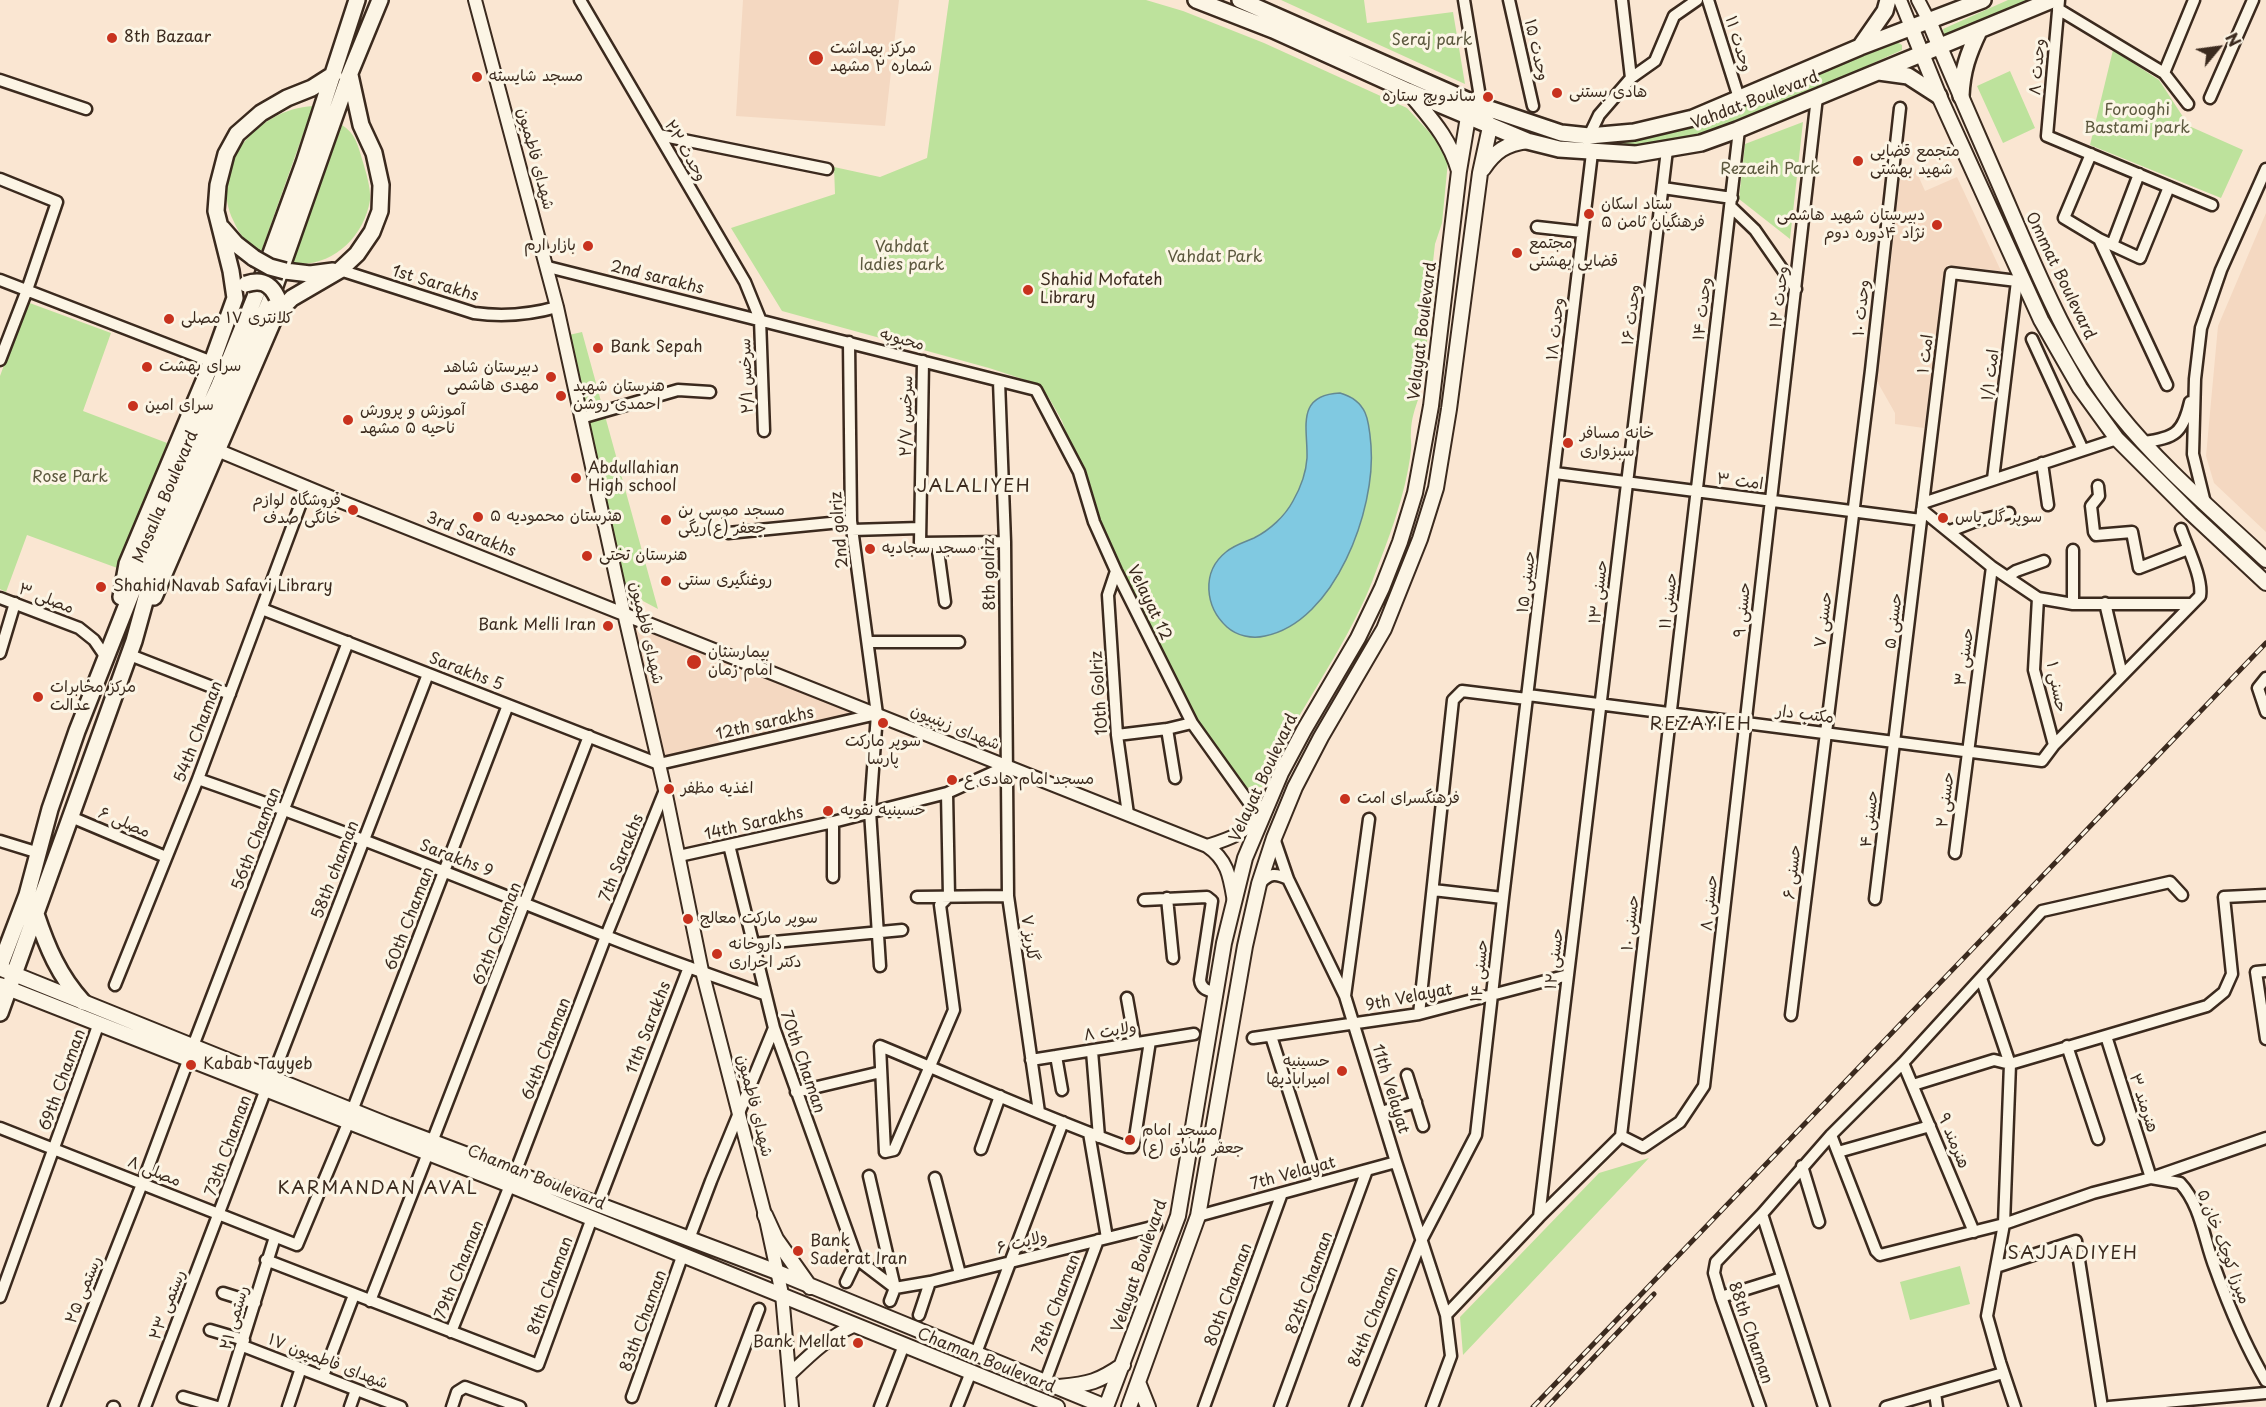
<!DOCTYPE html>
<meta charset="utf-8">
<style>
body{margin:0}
#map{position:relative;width:2266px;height:1407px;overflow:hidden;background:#fae6d2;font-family:"Playpen Sans",sans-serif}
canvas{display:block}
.north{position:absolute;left:2188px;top:18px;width:60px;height:60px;-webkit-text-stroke:4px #fcf5e5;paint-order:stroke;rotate:61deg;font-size:16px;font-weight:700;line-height:24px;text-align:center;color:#3b2a1e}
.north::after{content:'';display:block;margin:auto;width:21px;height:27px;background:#3b2a1e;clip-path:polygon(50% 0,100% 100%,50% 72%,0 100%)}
</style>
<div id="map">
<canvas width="2266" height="1407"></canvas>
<div class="north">N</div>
</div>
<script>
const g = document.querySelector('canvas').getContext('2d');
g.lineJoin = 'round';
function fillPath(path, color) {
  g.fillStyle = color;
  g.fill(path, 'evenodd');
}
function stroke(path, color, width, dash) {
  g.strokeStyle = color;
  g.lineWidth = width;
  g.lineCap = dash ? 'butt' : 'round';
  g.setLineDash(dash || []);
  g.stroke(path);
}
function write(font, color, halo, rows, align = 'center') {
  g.font = font + ' "Playpen Sans","Playpen Sans Arabic",sans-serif';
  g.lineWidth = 6;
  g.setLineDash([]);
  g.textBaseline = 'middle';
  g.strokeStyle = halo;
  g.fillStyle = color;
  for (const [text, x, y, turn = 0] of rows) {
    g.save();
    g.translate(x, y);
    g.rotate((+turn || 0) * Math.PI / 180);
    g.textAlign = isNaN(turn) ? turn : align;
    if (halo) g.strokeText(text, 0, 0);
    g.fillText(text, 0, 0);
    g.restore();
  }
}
fillPath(new Path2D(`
 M743 0H899L885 126 736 116Z
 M1913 164 1925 191 1957 177 2001 271 1947 265 1924 428 1895 424V413L1874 376 1891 260 1901 170Z
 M2266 213V532L2214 483 2206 456 2218 326Z
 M625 613 874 711 662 761Z`), '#f4d8c1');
fillPath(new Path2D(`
 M949 0H1146L1183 11 1264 43 1407 108 1442 146 1448 161 1442 223 1435 244 1432 271 1436 278 1419 397C1415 408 1411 420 1411 432 1410 438 1412 444 1411 450 1406 495 1388 540 1372 582 1343 654 1293 716 1262 787L1242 788 1184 701 1097 515 1062 421 1049 398 1035 383 989 368 782 311 731 228 835 194 834 167 880 177 927 158Z
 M1281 0H1364L1367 23 1453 12 1465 84Z
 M2008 0H2035L1949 36 1944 35 1943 29Z
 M1897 42 1902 45V50C1820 86 1726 139 1637 147 1619 149 1599 145 1582 144L1583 141 1635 140 1697 125Z
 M2113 50 2159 80 2189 126 2243 150 2221 198 2090 145Z
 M2010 71 2035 128 2003 143 1977 86Z
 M313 106 261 252C249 246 239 234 234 222 207 167 257 109 313 106Z
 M1803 122 1790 239 1739 199 1745 144Z
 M342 125C355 133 358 145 362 159 366 172 371 188 370 200 364 238 330 269 292 263Z
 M27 302 111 333 83 411 167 443 120 569 27 535 6 592 0 589V376Z
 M582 332 658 609 626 592 569 335Z
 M1649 1158 1463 1355 1460 1317 1599 1173Z
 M1960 1266 1970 1304 1910 1320 1900 1282Z`), '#bde29c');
const water = new Path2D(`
 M1340 393C1368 401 1369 421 1371 446 1376 509 1335 622 1265 636 1252 639 1237 636 1227 627 1205 607 1201 572 1226 552 1234 545 1245 542 1254 538 1270 530 1285 516 1293 501 1301 487 1306 474 1307 458 1308 429 1295 395 1340 393Z`);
fillPath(water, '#80c9e1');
stroke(water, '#648993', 1.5);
const minor = new Path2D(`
 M580 0 745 282 760 319 764 431
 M1464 0 1479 91 1478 105
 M1509 0 1533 106
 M1622 0 1631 78
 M1708 0 1739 98
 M2059 0 2047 136 2212 205
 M2058 9 2164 73 2188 104
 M2164 73 2194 0
 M0 80 86 109
 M2210 98 2253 0
 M659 135 827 169
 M1589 136 1599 115 1631 78 1655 61 1674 16 1697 0
 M2091 154 2064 218 2099 239 2140 258 2169 187
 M0 179 57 202 27 290 0 360
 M1663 188 1732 198
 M1730 206 1755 230 1796 289
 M1537 227 1582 232
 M2099 239 2167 385
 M2112 245 2139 174
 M548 267 1036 390 1079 472 1094 522 1116 571 1192 723 1250 804 1265 807
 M340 270 474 313C503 317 529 315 557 307
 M0 280 212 362
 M2032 339 2083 450
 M849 342 851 521 877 714 870 811 880 966
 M923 361 920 543 1005 542
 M999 381 1005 542 1008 896 1039 1112
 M581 418 678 390 710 392
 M2144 442C2175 438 2183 433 2190 402
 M2042 463 2048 505
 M1555 473 1921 520
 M1993 479 2017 281 2022 278
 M2098 486 2099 496 2091 506 2094 532 2096 535 2132 532 2139 568 2188 549
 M1923 503 2117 439
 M2205 503 2193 454 2195 379 2201 328 2221 270 2266 169
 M1922 510 1992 567 2038 598 2073 604H2192
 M852 530 920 528
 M1950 531 1973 522 2009 513
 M728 533 851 521
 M937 543 945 602
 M2073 550V604
 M1116 571 1108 595 1117 735 1128 814
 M2007 577 2016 571 2044 561
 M0 598 79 628 94 640 105 656
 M2038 598 2034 670 2054 745
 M2105 603 2122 675
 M262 609 659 764 877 714
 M869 642H959
 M0 653 15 603
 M130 655 230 694
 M2266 678 2258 688 2266 712
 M1528 695 2042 761 2054 745 2200 596C2203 578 2187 547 2181 529
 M1167 729 1175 778
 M1117 735 1167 729 1192 723
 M198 779C336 827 470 882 606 936 658 957 711 975 764 994
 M947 793 949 896 940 905 954 1010 894 1150 885 1152 880 1046C962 1080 1044 1117 1127 1147H1132L1134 1144 1150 1041
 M71 817 166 857
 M833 822V877
 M1274 838 1288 879 1345 996 1396 1162 1446 1315 1451 1356 1432 1407
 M0 841 39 853
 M729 845 774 1028 857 1259 846 1282
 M1955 853 1992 567
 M679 856 833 822 947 793 1007 766
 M1260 883C1270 873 1276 873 1288 879
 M1433 890 1503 898
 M917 897 1008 896
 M1167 898 1173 958
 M1875 899 1951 273 2017 281
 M1144 900 1207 897 1212 901 1200 980C1201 989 1207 990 1216 993
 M753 944 902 930
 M2266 971 2256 972 2266 1039
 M1981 978 2010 1064
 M115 985 198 779 307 487
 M1345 996 1369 819
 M1127 998 1135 1043
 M1419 1014 1453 700 1462 691 1527 699
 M1791 1015 1871 370 1900 108
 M1271 1036 1318 1183
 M2106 1036 2151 1178 2180 1183C2201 1205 2204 1240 2215 1268 2229 1307 2245 1345 2266 1381
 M1253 1038 1419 1014 1568 975
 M193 1046 348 642
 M2067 1046 2098 1139
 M1092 1051 1099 1137
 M1056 1056 1062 1090
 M1031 1060 1194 1034
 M1903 1063 1974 1232
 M1407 1075 1423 1126
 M272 1078 428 674
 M1913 1085 1994 1060 2010 1064
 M796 1092 881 1072
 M352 1111 508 705
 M1381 1112 1416 1102
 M0 1128 297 1245 349 1121
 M1089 1133 1107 1238
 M1831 1135 1876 1251 1880 1255 2004 1224 2093 1193 2151 1178 2266 1138
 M1621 1136 1643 1147 1680 1122 1704 1086 1817 97
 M1621 1136 1739 130
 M432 1142 589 736
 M981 1149 1000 1096
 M1838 1152 1930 1126
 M1802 1166 1819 1222
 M515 1173 606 936 665 790
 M869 1176 895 1288
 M935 1178 960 1274
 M598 1204 689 967
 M1762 1214 1824 1407
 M1198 1216 1396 1162
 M1539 1217 1667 150
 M689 1239 711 1181 774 1028
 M857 1259 895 1288
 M266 1260 538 1365 592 1218
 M1996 1267 2076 1241 2102 1407
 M895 1288 930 1282 1156 1226
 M223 1293 255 1303
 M0 1297 99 1023
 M1721 1297 1782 1278
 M370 1301 428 1153
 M890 1301 895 1288
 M919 1315 930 1282
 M1446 1315 1539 1217 1621 1136
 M210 1330 244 1340
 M451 1332 510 1185
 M243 1346 401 1407
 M976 1353 1063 1122
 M323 1376 354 1295
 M1045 1382 1098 1240
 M1935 1393 1937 1407
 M183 1397 217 1407
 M632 1397 683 1254
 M54 1407 142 1184 189 1058
 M113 1407H114
 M145 1407 266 1089
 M222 1407 275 1237
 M288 1407 301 1368
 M350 1407 356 1390
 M452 1407 457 1392 465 1387 520 1407
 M722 1407 759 1309
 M880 1407 904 1345
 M957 1407 971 1372
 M1204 1407 1282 1193
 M1280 1407 1367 1170
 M1355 1407 1422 1239 1476 1135 1503 898 1592 153
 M1760 1407 1721 1297 1714 1273 1716 1262 1762 1214 1831 1135 1903 1063 2042 911 2170 882 2182 895
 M1886 1407 2003 1373
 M2015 1407 2000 1362 1987 1316 2004 1224 2010 1064 2207 1006 2224 992 2232 974 2224 897 2266 895
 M2109 1407 2266 1393`);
const tertiary = new Path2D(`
 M475 0 557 307 624 613 665 790 702 971 765 1215 782 1294 792 1407
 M1900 0 1911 27
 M1918 0 1929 21
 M217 450 342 502 1207 846C1228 860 1230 878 1234 902
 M1207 846C1232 838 1244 834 1261 813
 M790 1374C812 1353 827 1338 855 1325`);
const secondary = new Path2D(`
 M1929 21C1955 84 1983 146 2010 209 2040 279 2070 352 2118 413 2161 467 2216 513 2266 560
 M1911 27 1939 96 2041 320 2080 388 2117 439 2191 513 2266 583
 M1483 169C1495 151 1506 144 1527 141
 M1459 171 1468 117 1474 110
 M4 970 388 1125 777 1272 1106 1407
 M0 985 510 1185 1057 1407
 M765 1215 776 1239 810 1287
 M1138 1382 1148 1407
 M1059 1387C1090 1384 1098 1382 1123 1365
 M1106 1407 1178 1216 1224 943 1245 858 1281 773 1304 730 1358 638 1382 588 1400 542 1415 493 1431 406 1459 171C1449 137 1430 118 1408 91
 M1129 1407 1198 1216 1245 946 1259 884 1274 838 1295 787 1321 737 1384 629 1420 539 1436 488 1449 409 1480 173 1490 127 1484 116`);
const primary = new Path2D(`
 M1196 0 1273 30 1408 91 1527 141 1559 149 1636 154 1701 143 1737 130 2052 0
 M1240 0 1478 105 1561 133 1589 136 1634 132 1693 118 1860 47 1983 0
 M1860 47 1885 11 1888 0
 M1879 72 1908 76 1939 96
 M1961 96C1962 71 1968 54 1979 31
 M222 228 236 244 254 258
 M285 271 310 274 333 271
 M121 597 127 564 212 362 235 298 231 271 216 211 218 185 226 154 237 134 261 113 287 98 312 88 334 74
 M154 597 276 314 292 298 340 270 357 254 372 232 380 211 381 185 374 153 361 125 350 75
 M36 914C47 947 59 976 83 1002
 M0 966 27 895 50 809 77 731 182 465 218 388 255 297 304 163 357 0
 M0 1013 134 641 157 558 269 303 350 73 380 0`);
stroke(minor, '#3b2a1e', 15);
stroke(tertiary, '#3b2a1e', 16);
stroke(secondary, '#3b2a1e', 18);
stroke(primary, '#3b2a1e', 20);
stroke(minor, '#fcf5e5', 10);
stroke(tertiary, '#fcf5e5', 12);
stroke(secondary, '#fcf5e5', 14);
stroke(primary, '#fcf5e5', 15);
const rail = new Path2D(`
 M1533 1407 2266 643
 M1547 1407 1654 1294`);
stroke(rail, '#3b2a1e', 5);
stroke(rail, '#fcf5e5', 3, [9]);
const primaryBridge = new Path2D(`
 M254 258 270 267 285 271
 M246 284C261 279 270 283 277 297`);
stroke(primaryBridge, '#3b2a1e', 20, []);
stroke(primaryBridge, '#fcf5e5', 15);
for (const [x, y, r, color] of [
 [112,38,6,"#c8321e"],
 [816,58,8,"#c8321e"],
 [477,77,6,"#c8321e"],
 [1557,93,6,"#c8321e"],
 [1488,97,6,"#c8321e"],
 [1858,161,6,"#c8321e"],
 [1589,214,6,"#c8321e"],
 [1937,225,6,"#c8321e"],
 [588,246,6,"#c8321e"],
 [1517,253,6,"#c8321e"],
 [1028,290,6,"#c8321e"],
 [169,319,6,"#c8321e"],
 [598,348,6,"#c8321e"],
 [147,367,6,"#c8321e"],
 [551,377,6,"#c8321e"],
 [561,396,6,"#c8321e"],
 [133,406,6,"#c8321e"],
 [348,420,6,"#c8321e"],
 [1568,443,6,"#c8321e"],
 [576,478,6,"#c8321e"],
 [353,510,6,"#c8321e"],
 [478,517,6,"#c8321e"],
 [1943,518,6,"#c8321e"],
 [666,520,6,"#c8321e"],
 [870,549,6,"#c8321e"],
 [587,556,6,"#c8321e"],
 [666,581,6,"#c8321e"],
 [101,587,6,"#c8321e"],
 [608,626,6,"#c8321e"],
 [694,662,8,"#c8321e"],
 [38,697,6,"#c8321e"],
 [883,723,6,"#c8321e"],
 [952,780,6,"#c8321e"],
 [669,789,6,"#c8321e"],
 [1345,799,6,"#c8321e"],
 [828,811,6,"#c8321e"],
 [688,919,6,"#c8321e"],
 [717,954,6,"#c8321e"],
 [191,1065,6,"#c8321e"],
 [1342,1071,6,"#c8321e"],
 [1130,1140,6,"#c8321e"],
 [798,1251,6,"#c8321e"],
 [858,1343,6,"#c8321e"]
]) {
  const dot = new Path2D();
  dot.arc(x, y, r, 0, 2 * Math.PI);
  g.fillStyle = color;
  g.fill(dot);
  stroke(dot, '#fcf5e5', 2);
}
write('16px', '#3b2a1e', '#fcf5e5', [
 ["8th Bazaar",124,38],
 ["مرکز بهداشت",830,49],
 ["شماره ۲ مشهد",830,67],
 ["مسجد شایسته",489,77],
 ["هادی بستنی",1569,93],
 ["ساندویچ ستاره",1476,97,"right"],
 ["متجمع قضایی",1870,152],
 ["شهید بهشتی",1870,170],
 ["ستاد اسکان",1601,205],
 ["فرهنگیان ثامن ۵",1601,223],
 ["دبیرستان شهید هاشمی",1925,216,"right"],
 ["نژاد ۴دوره دوم",1925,234,"right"],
 ["مجتمع",1529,244],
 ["قضایی بهشتی",1529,262],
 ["بازار ارم",576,246,"right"],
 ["Shahid Mofateh",1040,281],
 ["Library",1040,299],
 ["کلانتری ۱۷ مصلی",181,319],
 ["Bank Sepah",610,348],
 ["سرای بهشت",159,367],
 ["دبیرستان شاهد",539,368,"right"],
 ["مهدی هاشمی",539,386,"right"],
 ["هنرستان شهید",573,387],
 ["احمدی روشن",573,405],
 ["سرای امین",145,406],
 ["آموزش و پرورش",360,411],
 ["ناحیه ۵ مشهد",360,429],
 ["خانه مسافر",1580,434],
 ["سبزواری",1580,452],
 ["Abdullahian",588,469],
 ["High school",588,487],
 ["فروشگاه لوازم",341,501,"right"],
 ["خانگی صدف",341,519,"right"],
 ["مسجد موسی بن",678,511],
 ["جعفر (ع)ریگی",678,529],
 ["هنرستان محمودیه ۵",490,517],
 ["سوپر گل یاس",1955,518],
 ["مسجد سجادیه",882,549],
 ["هنرستان تختی",599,556],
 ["روغنگیری سنتی",678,581],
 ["Shahid Navab Safavi Library",113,587],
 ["Bank Melli Iran",596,626,"right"],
 ["بیمارستان",708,653],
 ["امام زمان",708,671],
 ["مرکز مخابرات",50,688],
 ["عدالت",50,706],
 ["سوپر مارکت",883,742,"center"],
 ["پارسا",883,760,"center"],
 ["مسجد امام هادی ع",964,780],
 ["اغذیه مظفر",681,789],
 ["فرهنگسرای امت",1357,799],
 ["حسینیه نقویه",840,811],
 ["سوپر مارکت معالج",700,919],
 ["داروخانه",729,945],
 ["دکتر احراری",729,963],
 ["حسینیه",1330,1062,"right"],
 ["امیرابادیها",1330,1080,"right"],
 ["Kabab Tayyeb",203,1065],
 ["مسجد امام",1142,1131],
 ["جعفر صادق (ع)",1142,1149],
 ["Bank",810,1242],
 ["Saderat Iran",810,1260],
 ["Bank Mellat",846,1343,"right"]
], 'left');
write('16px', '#5c583e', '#fcf5e5', [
 ["Seraj park",1432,41],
 ["Forooghi",2137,111],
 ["Bastami park",2137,129],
 ["Rezaeih Park",1770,170],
 ["Vahdat",902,248],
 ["ladies park",902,266],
 ["Vahdat Park",1215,258],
 ["Rose Park",70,478]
]);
write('16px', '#3b2a1e', '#fcf5e5', [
 ["وحدت ۱۱",1738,44,73],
 ["وحدت ۱۵",1536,50,77],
 ["وحدت ۸",2038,67,-85],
 ["Vahdat Boulevard",1755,101,-21],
 ["وحدت ۲۲",685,151,60],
 ["شهدای فاطمیون",535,159,75],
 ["Ommat Boulevard",2060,276,64],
 ["2nd sarakhs",657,278,14],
 ["1st Sarakhs",435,284,17],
 ["وحدت ۱۲",1780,297,-83],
 ["وحدت ۱۰",1862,308,-84],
 ["وحدت ۱۴",1703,309,-83],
 ["وحدت ۱۶",1632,315,-83],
 ["وحدت ۱۸",1556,329,-84],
 ["Velayat Boulevard",1423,331,-83],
 ["محبوبه",902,340,15],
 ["امت ۱",1926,354,-83],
 ["امت ۱/۱",1991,375,-83],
 ["سرخس ۲/۱",747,376,-92],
 ["سرخس ۲/۷",907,416,-89],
 ["امت ۳",1740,482,7],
 ["Mosalla Boulevard",166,497,-67],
 ["2nd golriz",840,530,-95],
 ["3rd Sarakhs",471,535,22],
 ["8th golriz",990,574,-91],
 ["حسنی ۱۵",1527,582,-83],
 ["حسنی ۱۳",1599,592,-83],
 ["مصلی ۳",46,599,21],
 ["حسنی ۱۱",1669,601,-83],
 ["Velayat 12",1149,603,64],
 ["حسنی ۹",1743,610,-84],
 ["حسنی ۷",1824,620,-83],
 ["حسنی ۵",1894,621,-83],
 ["شهدای فاطمیون",646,633,77],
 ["حسنی ۳",1965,657,-82],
 ["Sarakhs 5",466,672,21],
 ["حسنی ۱",2056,687,79],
 ["10th Golriz",1100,693,-94],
 ["مکتب دار",1805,715,7],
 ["12th sarakhs",765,724,-13],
 ["شهدای زینبیون",955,728,22],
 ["54th Chaman",199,732,-69],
 ["Velayat Boulevard",1264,778,-65],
 ["حسنی ۲",1946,800,-83],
 ["حسنی ۴",1870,819,-83],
 ["مصلی ۶",124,823,23],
 ["14th Sarakhs",754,824,-13],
 ["56th Chaman",257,839,-69],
 ["7th Sarakhs",622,858,-68],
 ["Sarakhs 9",456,859,21],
 ["58th chaman",336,870,-69],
 ["حسنی ۶",1793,872,-83],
 ["حسنی ۸",1710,903,-84],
 ["60th Chaman",410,919,-69],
 ["حسنی ۱۰",1631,923,-83],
 ["62th Chaman",498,934,-69],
 ["گلریز ۷",1029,938,82],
 ["حسنی ۱۲",1555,959,-83],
 ["حسنی ۱۴",1480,971,-84],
 ["9th Velayat",1409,998,-11],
 ["11th Sarakhs",649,1028,-69],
 ["ولایت ۸",1110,1032,-9],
 ["64th Chaman",547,1049,-69],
 ["70th Chaman",802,1062,71],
 ["69th Chaman",63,1080,-70],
 ["11th Velayat",1390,1089,73],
 ["هنرمند ۳",2143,1103,72],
 ["شهدای فاطمیون",754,1106,76],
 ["هنرمند ۹",1953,1141,68],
 ["73th Chaman",229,1146,-70],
 ["مصلی ۸",154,1172,22],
 ["7th Velayat",1293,1174,-15],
 ["Chaman Boulevard",536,1178,22],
 ["ولایت ۶",1022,1243,-14],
 ["میرزا کوچک خان ۵",2223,1247,69],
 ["Velayat Boulevard",1140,1266,-71],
 ["79th Chaman",460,1270,-68],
 ["82th Chaman",1310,1283,-70],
 ["81th Chaman",551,1286,-70],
 ["رستمی ۲۵",84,1290,-68],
 ["80th Chaman",1229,1295,-70],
 ["رستمی ۲۳",168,1305,-69],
 ["78th Chaman",1057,1305,-69],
 ["84th Chaman",1374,1317,-68],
 ["رستمی ۲۱",235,1318,-74],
 ["83th Chaman",644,1321,-70],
 ["88th Chaman",1750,1333,71],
 ["Chaman Boulevard",986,1361,22],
 ["شهدای فاطمیون ۱۷",328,1362,21]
]);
g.letterSpacing = '1.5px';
write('18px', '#3b2a1e', '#fcf5e5', [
 ["JALALIYEH",974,487],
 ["REZAYIEH",1701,725],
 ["KARMANDAN AVAL",378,1189],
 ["SAJJADIYEH",2073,1254]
]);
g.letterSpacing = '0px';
</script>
